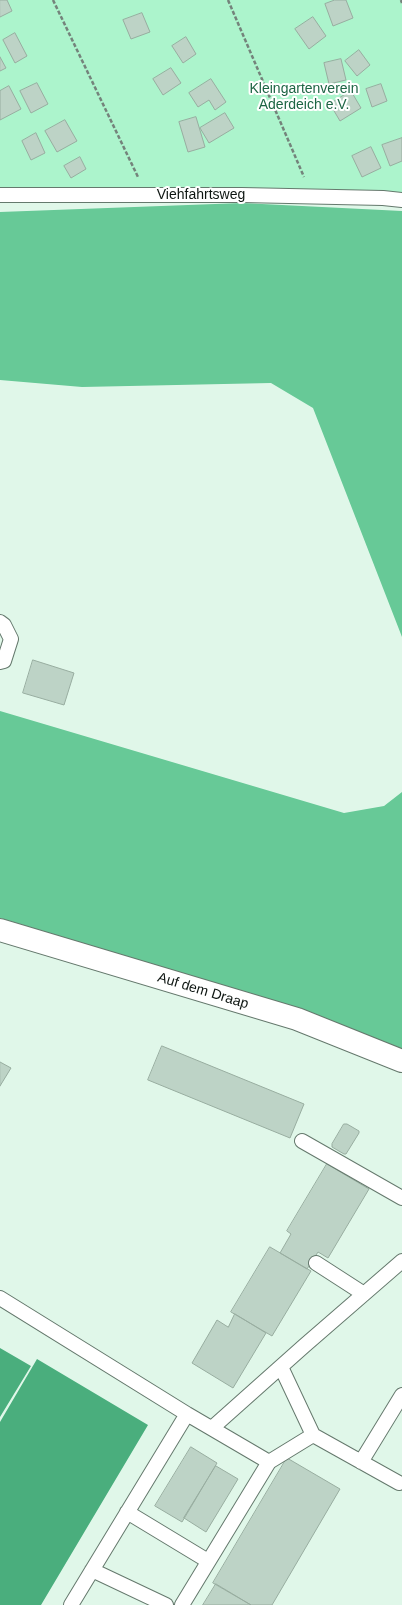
<!DOCTYPE html>
<style>
body{margin:0}
canvas{display:block;background:#e0f7e9}
</style>
<canvas width="402" height="1605"></canvas>
<script>
const g = document.querySelector('canvas').getContext('2d');
g.lineJoin = 'round';
function fillPath(path, color) {
  g.fillStyle = color;
  g.fill(path, 'evenodd');
}
function stroke(path, color, width, dash) {
  g.strokeStyle = color;
  g.lineWidth = width;
  g.lineCap = dash ? 'butt' : 'round';
  g.setLineDash(dash || []);
  g.stroke(path);
}
function write(font, color, halo, rows, align = 'center') {
  g.font = font + ' Arial,sans-serif';
  g.lineWidth = 4;
  g.setLineDash([]);
  g.textBaseline = 'middle';
  g.strokeStyle = halo;
  g.fillStyle = color;
  for (const [text, x, y, turn = 0] of rows) {
    g.save();
    g.translate(x, y);
    g.rotate((+turn || 0) * Math.PI / 180);
    g.textAlign = isNaN(turn) ? turn : align;
    if (halo) g.strokeText(text, 0, 0);
    g.fillText(text, 0, 0);
    g.restore();
  }
}
fillPath(new Path2D(`
 M0 0H402V195L0 191Z`), '#acf4cc');
fillPath(new Path2D(`
 M242 203 402 211V637L313 408 271 383 82 387 0 380V212Z
 M0 711 344 813 384 806 402 792V1050L300 1009 0 918Z`), '#67c997');
fillPath(new Path2D(`
 M0 1348 31 1366 0 1417Z
 M37 1359 148 1425 41 1605H0V1422Z`), '#4aae7d');
const building = new Path2D(`
 M0 0H7L12 11 0 17Z
 M335 0H346L353 18 333 26 325 4Z
 M142 13 150 32 131 39 123 20Z
 M313 17 326 36 309 49 295 29Z
 M15 33 27 56 15 63 3 40Z
 M186 37 196 54 183 63 172 46Z
 M359 50 370 65 357 76 345 61Z
 M0 57 6 68 0 71Z
 M341 59 346 80 329 84 324 63Z
 M171 68 181 83 163 95 153 79Z
 M211 79 226 102 215 110 209 100 198 107 189 93Z
 M37 83 48 104 31 113 20 91Z
 M381 84 387 101 372 107 366 89Z
 M9 86 21 109 0 120V91Z
 M351 91 361 108 340 121 330 104Z
 M225 113 234 128 209 143 200 128Z
 M196 117 205 147 188 152 179 122Z
 M65 120 77 141 57 152 45 131Z
 M36 133 45 153 31 160 22 141Z
 M402 138V161L390 166 382 145Z
 M371 147 381 168 362 177 352 156Z
 M80 157 86 169 71 178 64 166Z
 M33 660 74 673 64 705 23 693Z
 M162 1046 304 1104 290 1138 148 1080Z
 M0 1062 11 1068 0 1086Z
 M344 1124H347L359 1131V1133L346 1154H344L332 1147V1144Z
 M327 1164 369 1189 328 1258 318 1252 307 1269 280 1253 291 1234 287 1231Z
 M270 1247 311 1271 272 1336 231 1312Z
 M235 1314 266 1333 233 1388 192 1363 217 1320 228 1327Z
 M191 1447 217 1463 182 1522 155 1506Z
 M287 1458 340 1489 272 1605H251L213 1583Z
 M216 1466 238 1479 206 1532 184 1518Z
 M216 1584 251 1605H203Z`);
fillPath(building, '#bdd3c6');
stroke(building, '#98ada0', 1);
const service = new Path2D(`
 M0 195H242L383 198 402 200
 M0 622 4 625 11 639 4 661 0 662
 M302 1141 402 1198
 M316 1263 364 1294
 M0 1298 187 1414 269 1462 313 1435 399 1483
 M281 1367 313 1435
 M212 1428 304 1346 402 1261
 M361 1462 402 1395
 M127 1512 208 1561
 M92 1570 166 1605
 M71 1605 187 1414
 M182 1605 269 1462`);
const tertiary = new Path2D(`
 M0 930 297 1019 402 1061`);
stroke(service, '#65796d', 16);
stroke(tertiary, '#65796d', 24);
stroke(new Path2D(`
 M53 0 138 177
 M228 0 304 177
 M401 0 402 3`), '#74837b', 2.5, [4, 2]);
stroke(service, '#fff', 14);
stroke(tertiary, '#fff', 22);
write('14px', '#1d6544', '#fff', [
 ["Kleingartenverein",304,89],
 ["Aderdeich e.V.",304,105]
]);
write('14px', '#0d1511', '#fff', [
 ["Viehfahrtsweg",201,195],
 ["Auf dem Draap",203,991,17]
]);
</script>
